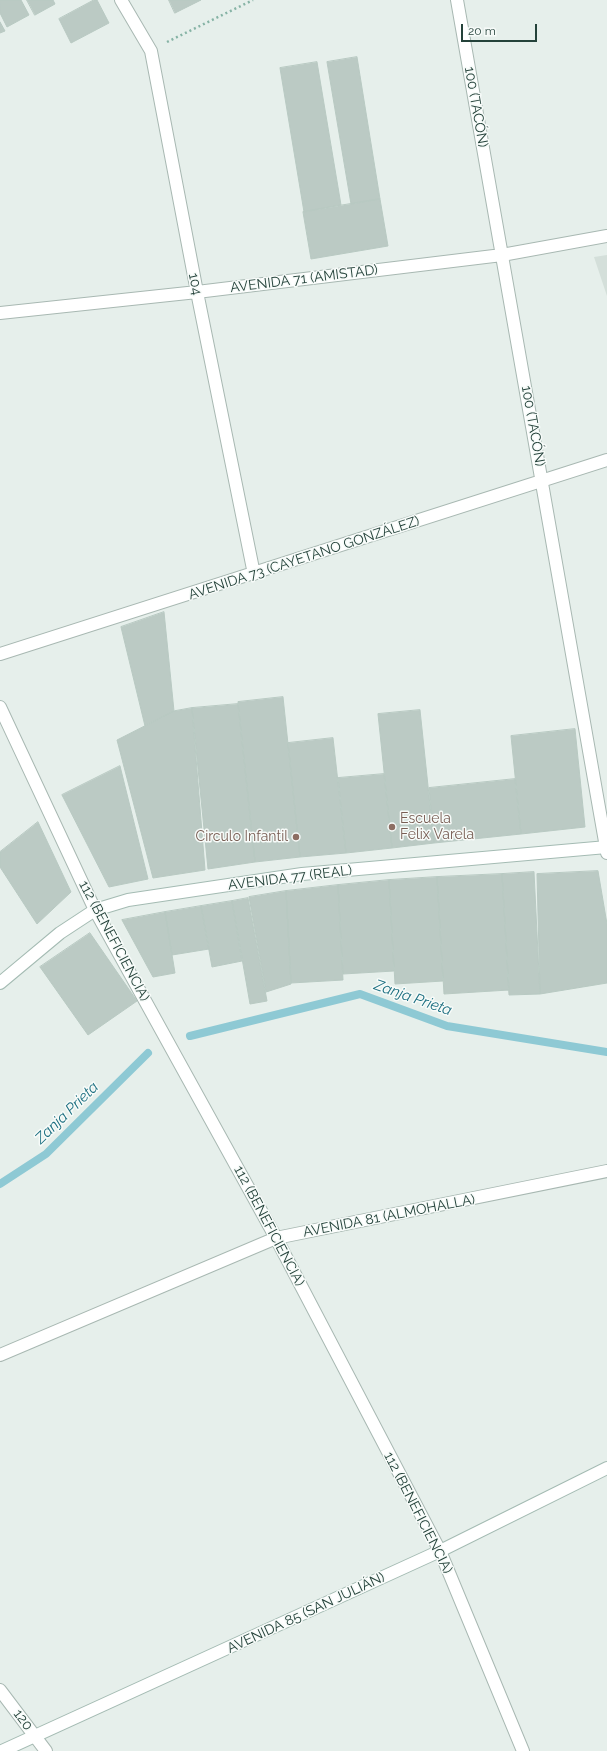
<!DOCTYPE html>
<meta charset="utf-8">
<style>
body{margin:0}
#map{position:relative;width:607px;height:1751px;overflow:hidden;background:#e6efeb;font-family:Raleway,sans-serif}
canvas{display:block}
.scale{position:absolute;left:461px;top:24px;width:76px;height:18px;box-sizing:border-box;border:2px solid #24423a;border-top:0;padding-left:5px;font-size:12px;line-height:14px;white-space:nowrap;color:#24423a;-webkit-text-stroke:3px #f7fbf9;paint-order:stroke}
</style>
<div id="map">
<canvas width="607" height="1751"></canvas>
<div class="scale">20 m</div>
</div>
<script>
const g = document.querySelector('canvas').getContext('2d');
g.lineJoin = 'round';
function fillPath(path, color) {
  g.fillStyle = color;
  g.fill(path, 'evenodd');
}
function stroke(path, color, width, dash) {
  g.strokeStyle = color;
  g.lineWidth = width;
  g.lineCap = dash ? 'butt' : 'round';
  g.setLineDash(dash || []);
  g.stroke(path);
}
function write(font, color, halo, rows, align = 'center') {
  g.font = font + ' Raleway,sans-serif';
  g.lineWidth = 3;
  g.setLineDash([]);
  g.textBaseline = 'middle';
  g.strokeStyle = halo;
  g.fillStyle = color;
  for (const [text, x, y, turn = 0] of rows) {
    g.save();
    g.translate(x, y);
    g.rotate((+turn || 0) * Math.PI / 180);
    g.textAlign = isNaN(turn) ? turn : align;
    if (halo) g.strokeText(text, 0, 0);
    g.fillText(text, 0, 0);
    g.restore();
  }
}
fillPath(new Path2D(`
 M607 255V296L594 257Z`), '#d4dfda');
stroke(new Path2D(`
 M190 1036 360 994 447 1026 607 1052
 M0 1184 46 1154 148 1053`), '#8ec9d4', 8);
const building = new Path2D(`
 M0 0H21L29 15 7 27 0 13Z
 M27 0H53L55 4 35 15Z
 M94 0H97L109 23 71 43 59 19Z
 M169 0H201L175 13Z
 M0 22 5 31 0 33Z
 M357 57 380 199 351 204 327 62Z
 M317 62 341 205 304 212 280 68Z
 M380 199 388 246 311 259 303 212Z
 M164 612 174 711 145 726 121 627Z
 M283 697 300 857 255 862 238 702Z
 M238 704 255 862 208 869 192 708Z
 M192 708 205 870 153 878 117 740 174 711Z
 M420 710 434 843 392 848 378 714Z
 M575 729 585 827 521 834 511 736Z
 M333 738 346 853 300 857 288 743Z
 M120 766 148 879 109 887 62 795Z
 M384 774 392 848 346 853 338 778Z
 M515 779 521 834 434 843 429 788Z
 M38 822 71 892 37 924 0 867V852Z
 M598 871 607 924V983L540 994 537 874Z
 M534 872 540 994 509 995 502 874Z
 M502 874 509 990 444 994 437 877Z
 M437 877 443 981 395 984 389 880Z
 M389 880 394 971 343 974 338 885Z
 M338 885 343 980 291 983 286 891Z
 M286 891 291 984 266 992 249 897Z
 M248 898 267 1001 250 1004 232 901Z
 M232 901 242 961 212 967 201 906Z
 M201 906 209 949 172 955 165 912Z
 M165 912 175 973 153 977 122 920Z
 M90 933 137 1001 88 1035 40 967Z`);
fillPath(building, '#bbcac4');
stroke(building, '#b8c9c2', 1);
const minor = new Path2D(`
 M121 0 151 51 197 292 254 574
 M457 0 607 853
 M0 313 197 292 502 255 607 236
 M0 654 607 460
 M0 1355 276 1238 607 1171
 M440 1551 523 1751
 M0 1690 46 1751`);
const tertiary = new Path2D(`
 M0 707 95 910 276 1238 440 1551`);
const secondary = new Path2D(`
 M0 983 60 933 95 910 128 900 302 874 607 847
 M2 1751 440 1551 607 1468`);
stroke(minor, '#a8b8b2', 14);
stroke(tertiary, '#a8b8b2', 14);
stroke(secondary, '#a4bbb3', 14);
stroke(new Path2D(`
 M167 42 253 0`), '#86b3a5', 2.5, [2, 3]);
stroke(minor, '#fff', 12);
stroke(tertiary, '#fff', 12);
stroke(secondary, '#fff', 12);
for (const [x, y, r, color] of [
 [392,827,4,"#8d6e63"],
 [296,837,4,"#8d6e63"]
]) {
  const dot = new Path2D();
  dot.arc(x, y, r, 0, 2 * Math.PI);
  g.fillStyle = color;
  g.fill(dot);
  stroke(dot, '#f7fbf9', 1.5);
}
write('14px', '#24423a', '#f7fbf9', [
 ["100 (TACÓN)",476,107,80],
 ["AVENIDA 71 (AMISTAD)",304,279,-7],
 ["104",195,284,79],
 ["100 (TACÓN)",533,426,80],
 ["AVENIDA 73 (CAYETANO GONZÁLEZ)",304,558,-18],
 ["AVENIDA 77 (REAL)",290,878,-7],
 ["112 (BENEFICIENCIA)",114,941,62],
 ["AVENIDA 81 (ALMOHALLA)",389,1216,-11],
 ["112 (BENEFICIENCIA)",269,1226,62],
 ["112 (BENEFICIENCIA)",418,1513,63],
 ["AVENIDA 85 (SAN JULIÁN)",306,1613,-25],
 ["120",23,1720,53]
]);
write('14px', '#785e54', '#f7fbf9', [
 ["Escuela",400,819],
 ["Felix Varela",400,835],
 ["Circulo Infantil",288,837,"right"]
], 'left');
write('italic 15px', '#1c6f80', '#f7fbf9', [
 ["Zanja Prieta",413,998,19],
 ["Zanja Prieta",67,1113,-44]
]);
</script>
